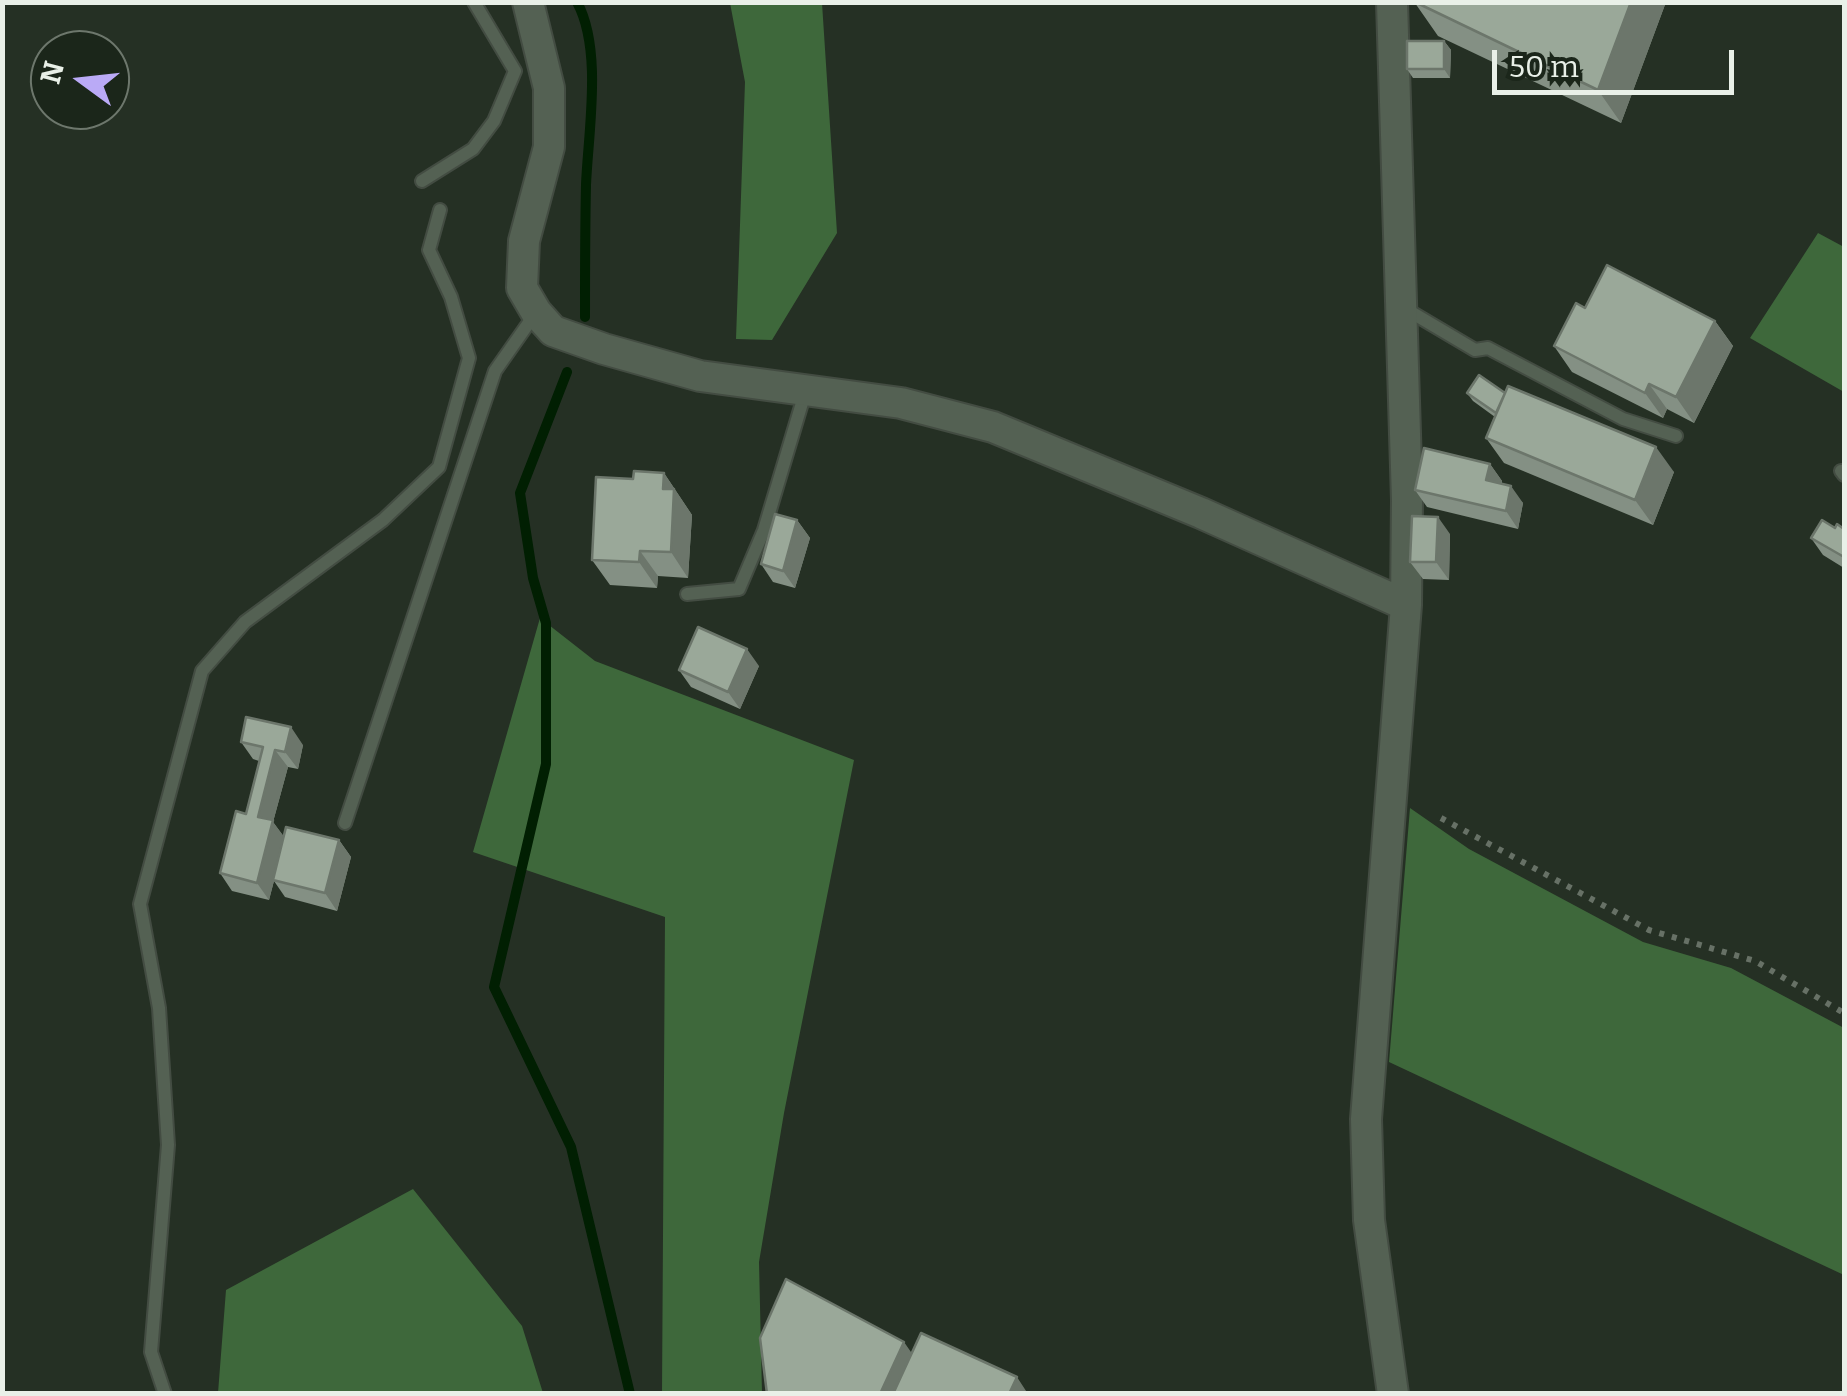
<!DOCTYPE html>
<style>
body{margin:0}
#map{position:relative;width:1847px;height:1396px;overflow:hidden;background:#253024;font-family:Bitter,serif}
canvas{display:block}
.frame{position:absolute;inset:0;border:5px solid #e9f0e8;pointer-events:none}
.north{position:absolute;left:30px;top:30px;width:100px;height:100px;box-sizing:border-box;background:#1b261a;border:2px solid #6d776c;border-radius:50%;rotate:285deg;font-size:28px;font-weight:700;line-height:40px;text-align:center;color:#e9f0e8}
.north::after{content:'';display:block;margin:auto;width:35px;height:45px;background:#baaaf6;clip-path:polygon(50% 0,100% 100%,50% 72%,0 100%)}
.scale{position:absolute;left:1492px;top:50px;width:242px;height:45px;box-sizing:border-box;border:5px solid #e9f0e8;border-top:0;padding-left:12px;font-size:30px;line-height:35px;white-space:nowrap;color:#e9f0e8;-webkit-text-stroke:8px #1b261a;paint-order:stroke}
</style>
<div id="map">
<canvas width="1847" height="1396"></canvas>
<div class="frame"></div>
<div class="north">N</div>
<div class="scale">50 m</div>
</div>
<script>
const g = document.querySelector('canvas').getContext('2d');
g.lineJoin = 'round';
function fillPath(path, color) {
  g.fillStyle = color;
  g.fill(path, 'evenodd');
}
function stroke(path, color, width, dash) {
  g.strokeStyle = color;
  g.lineWidth = width;
  g.lineCap = dash ? 'butt' : 'round';
  g.setLineDash(dash || []);
  g.stroke(path);
}
fillPath(new Path2D(`
 M730 3H822L837 233 772 340 736 339 745 82Z
 M1818 233 1844 247V392L1750 338Z
 M540 618 595 661 854 760 784 1113 759 1262 762 1393H662L665 917 473 852Z
 M1410 808 1469 849 1643 942 1731 968 1844 1028V1275L1389 1062Z
 M413 1189 522 1326 543 1393H218L226 1290Z`), '#3e683b');
stroke(new Path2D(`
 M577 2C603 50 588 133 586 185 585 229 585 273 585 317
 M567 372 520 493 533 578 546 623V764L494 987 571 1147 630 1394`), '#011f02', 10);
const service = new Path2D(`
 M422 181 473 149 494 121 515 71 474 2
 M1404 308 1475 350 1488 348 1623 419 1676 436
 M1841 471 1844 475
 M687 594 739 589 764 530 805 393
 M345 823 495 371 535 314
 M165 1394 151 1352 168 1145 159 1008 140 904 202 671 245 622 383 520 439 467 469 358 451 297 429 250 440 210`);
const tertiary = new Path2D(`
 M528 2 549 88V147L524 241 522 288 536 312 553 331 604 349 700 376 901 403 993 427 1201 513 1406 605
 M1392 2 1407 500 1406 605 1366 1119 1369 1220 1393 1394`);
stroke(service, '#434c42', 16);
stroke(tertiary, '#434c42', 34);
stroke(new Path2D(`
 M1441 818 1649 930 1755 961 1844 1013`), '#677166', 6, [5, 8]);
stroke(service, '#546153', 12);
stroke(tertiary, '#546153', 30);
fillPath(new Path2D(`
 M1666 2 1621 123 1438 36 1415 3Z
 M1444 41 1451 50 1450 78H1413L1407 69Z
 M1585 308 1715 321 1733 346 1694 423 1667 409 1663 418 1572 372 1554 346Z
 M1467 393H1505L1674 472 1653 525 1504 463 1486 438 1495 417 1473 401Z
 M1490 464 1502 481V483L1523 503 1518 529 1427 507 1415 490Z
 M664 473 692 515 688 578 658 576 657 588 610 585 592 560 633 479Z
 M797 520 810 538 795 588 773 582 761 564Z
 M1835 528 1844 529V568L1823 555 1811 538Z
 M1450 534 1449 580 1423 579 1410 562Z
 M759 666 740 709 691 687 679 670Z
 M241 742 303 745 298 769 288 767 273 822 284 837 339 840 351 857 337 911 285 897 274 881 269 900 232 891 220 873 246 814 259 761 253 759Z`), '#849084');
fillPath(new Path2D(`
 M1631 2H1666L1621 123 1598 90Z
 M1444 41 1451 50 1450 78 1444 69Z
 M1715 321 1733 346 1694 423 1676 397Z
 M1649 384 1667 409 1663 418 1645 393Z
 M1656 447 1674 472 1653 525 1635 500Z
 M1490 464 1502 481 1498 497 1486 480Z
 M664 473 692 515 688 578 671 552 663 489Z
 M1511 486 1523 503 1518 529 1506 511Z
 M1438 517 1450 534 1449 580 1436 562Z
 M797 520 810 538 795 588 783 571Z
 M640 551 658 576 657 588 639 562Z
 M747 649 759 666 740 709 728 692Z
 M291 727 303 745 298 769 285 752Z
 M275 750 288 767 273 822 285 838 269 900 257 883 258 817Z
 M339 840 351 857 337 911 325 893Z
 M904 1342 927 1375 919 1394H880Z
 M1017 1377 1028 1394H1009Z`), '#6c766b');
const building = new Path2D(`
 M1415 2H1631L1598 90Z
 M1407 41H1444V69H1407Z
 M1607 265 1715 321 1676 397 1649 384 1645 393 1554 346 1576 303 1585 308Z
 M1479 375 1505 393 1496 413 1467 393Z
 M1508 386 1656 447 1635 500 1486 438Z
 M1424 448 1490 464 1486 480 1511 486 1506 511 1415 490Z
 M634 471 664 473 663 489H674L671 552 640 551 639 562 592 560 596 477 633 479Z
 M775 514 797 520 783 571 761 564Z
 M1412 516 1438 517 1436 562H1410Z
 M1822 520 1835 528 1837 524 1844 529V557L1811 538Z
 M698 627 747 649 728 692 679 670Z
 M246 717 291 727 285 752 275 750 258 817 273 820 257 883 220 873 236 811 246 814 263 747 241 742Z
 M286 827 339 840 325 893 273 880Z
 M786 1279 904 1342 880 1394H767L760 1338Z
 M921 1333 1017 1377 1009 1394H893Z`);
fillPath(building, '#9aa899');
stroke(building, '#6c766b', 2.5);
</script>
